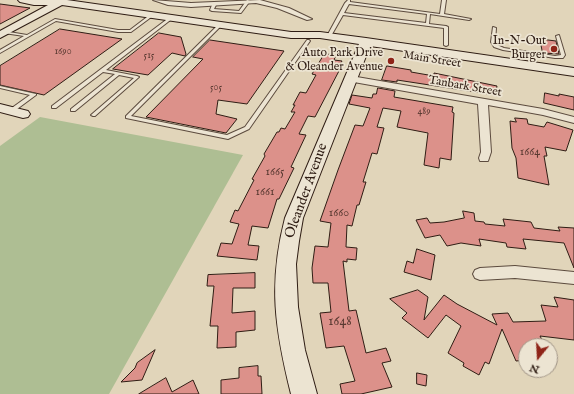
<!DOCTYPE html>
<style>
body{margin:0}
#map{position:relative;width:574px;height:394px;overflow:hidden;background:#e1d5ba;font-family:"IM FELL English",serif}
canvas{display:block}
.north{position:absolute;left:518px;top:338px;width:40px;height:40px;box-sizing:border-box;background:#ece4d2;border:1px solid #a09486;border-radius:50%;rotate:198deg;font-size:11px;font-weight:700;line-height:16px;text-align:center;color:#2f1d14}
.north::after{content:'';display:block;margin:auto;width:14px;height:18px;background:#8f2418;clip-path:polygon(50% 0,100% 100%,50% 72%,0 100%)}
</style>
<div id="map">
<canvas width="574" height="394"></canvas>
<div class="north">N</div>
</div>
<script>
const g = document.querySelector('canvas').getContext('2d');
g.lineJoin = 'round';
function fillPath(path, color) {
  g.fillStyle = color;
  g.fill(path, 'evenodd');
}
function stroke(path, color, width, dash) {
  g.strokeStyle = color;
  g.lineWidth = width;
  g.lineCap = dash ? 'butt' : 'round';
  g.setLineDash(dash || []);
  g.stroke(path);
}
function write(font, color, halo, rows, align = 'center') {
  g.font = font + ' "IM FELL English",serif';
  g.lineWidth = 3.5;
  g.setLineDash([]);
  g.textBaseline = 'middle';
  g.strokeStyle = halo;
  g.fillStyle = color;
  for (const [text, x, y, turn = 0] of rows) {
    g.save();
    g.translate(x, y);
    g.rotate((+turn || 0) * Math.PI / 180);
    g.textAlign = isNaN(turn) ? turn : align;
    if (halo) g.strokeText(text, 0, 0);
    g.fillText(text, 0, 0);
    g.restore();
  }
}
fillPath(new Path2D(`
 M40 117 243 155 109 394H0V146Z`), '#aebe93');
const building = new Path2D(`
 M0 4 30 8 0 24Z
 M60 29 122 39 44 95 0 85V66Z
 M159 33 181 37 186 54 185 56 172 53 148 75 113 69Z
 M540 39 556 41 559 54 543 53Z
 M210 40 284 51 247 104 218 100 216 114 237 119 226 133 146 117 203 59 193 57Z
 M326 54 336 55 334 60 342 61 338 68 340 69 315 117 308 116 299 134 306 135 291 167 294 168 279 199H277L268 228 252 226 248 245 259 246 257 260 217 256 221 243 232 244 239 224 230 222 235 210 238 211 254 180 252 179 265 156 264 154 277 132H279L281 128 285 129 295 112H291L295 105H293L300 92 306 93 316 75 312 74 323 56Z
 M387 66 411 70V72L434 76V73L497 86 495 95 397 80V82L382 80Z
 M378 88 395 91 394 97 453 107 452 112 454 113 451 160 440 158 439 168 424 165 428 133 397 127 401 111 383 108 377 127 384 128 377 154 372 153 363 182H366L359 205H357L352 226 347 225 346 247 357 248 356 260 347 259V262L343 261 349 311 356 310 366 353 386 348 391 361 382 363 392 387 361 394H342L340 384 355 381 344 346 326 348 320 313 331 312 328 283H313L312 268 315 246 328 247 331 223 320 221 338 170 355 125 363 126 370 108 349 104 352 95 372 98 373 94H376Z
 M545 93 559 96V94L574 97V110L544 103Z
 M515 118 527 119 528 124 544 127 547 122 573 130 566 151 545 147 547 156H544L549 185 518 178 516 158 512 148 510 121 516 122Z
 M463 211 474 213 475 221 484 222 485 224 505 226 503 219 531 222 534 228 560 231 558 227 574 228V268L564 243 523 239 526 249 507 247 506 243 479 239 481 246 461 243 447 246 440 235 425 238 416 220 427 218 430 223 444 222 464 218Z
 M417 249 435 255 431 280 404 272 407 261 413 263Z
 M255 273V288H233L232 313 255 311V330L236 332V347L217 348 218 326H210L214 286H207L208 275Z
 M418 290 428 297 424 320 444 295 457 304 497 325 492 314 508 313 513 322 546 321 541 305 558 307 554 297 574 300V340L540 336 545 346H526V360L516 361 502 329 489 364 485 362 479 375 463 366 464 363 448 353 461 326 446 315 428 338 402 318 407 313 390 299Z
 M155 350 142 380 121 382 135 368 137 363Z
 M258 366V376H261L262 394H221V380L239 378V368Z
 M417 373 427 375 426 386 417 384Z
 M166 378 172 392 193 380 199 394H139Z`);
fillPath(building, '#dc918a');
stroke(building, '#2f1d14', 1);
const lane = new Path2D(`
 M247 0 250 1 241 13 212 11 210 10 212 5 214 4 216 5 214 9 239 11Z
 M348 0H350V2L440 14 442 0H446L444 14 471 19 469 20 430 14 429 24 446 26 448 27V45L446 46 444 45V28L343 15 331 36 328 37 327 36 345 3ZM349 4 427 14 426 23 344 13Z
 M151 14 154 15 131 32H118L56 21 0 53V50L24 36 4 33H3V31L27 35 55 19 118 30H130Z
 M170 17 173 18 106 70 137 76 139 77 95 116H93L91 115 134 78 119 75 75 111H71V109L115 74 103 72 56 108H52V106Z
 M219 24 222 25 131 116 227 135 245 127 307 40H309L310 41 249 129 230 138 228 139 126 118V116Z
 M493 27 496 28 495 42 497 45 504 48 555 56 561 55 556 36 559 35 565 55 563 58H555L503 50 494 47 491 42Z
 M0 86 36 94V95L13 112H9V110L30 95 0 88Z`);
const street = new Path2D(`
 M153 0 191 3 260 0 289 8 312 19 307 20 277 8 256 3 191 7 168 5Z
 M351 76 543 109 574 117V123L543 115 488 105 491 152 488 161H480L479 158 481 152 478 104 348 81 347 79 348 77Z
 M515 266 574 272V284L515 278 480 280 475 278 473 274 475 270 480 268Z`);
const secondary = new Path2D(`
 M18 0H67L291 32H320L366 38 574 68V76L370 46 303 218 299 241 296 264 298 307 305 350 317 394H291C275 329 268 284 285 218L359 44 320 38H291L62 5 0 38V31L48 5H34L20 2Z
 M0 104 28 111 30 114 28 117 23 118 0 112Z`);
stroke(lane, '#5c4b3e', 2);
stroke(street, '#5c4b3e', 2);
stroke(secondary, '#2f1d14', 2);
fillPath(lane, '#ece4d2');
fillPath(street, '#ece4d2');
fillPath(secondary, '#ece4d2');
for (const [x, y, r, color] of [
 [554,49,4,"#8f2418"],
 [391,61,4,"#8f2418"]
]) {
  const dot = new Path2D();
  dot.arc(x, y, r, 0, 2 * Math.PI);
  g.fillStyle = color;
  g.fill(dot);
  stroke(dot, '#ece4d2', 1.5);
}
write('10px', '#5a3a32', null, [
 ["1690",63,52],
 ["515",149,56],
 ["505",216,88],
 ["489",424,112]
]);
write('12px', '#2f1d14', '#ece4d2', [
 ["In-N-Out",546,42],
 ["Burger",546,56],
 ["Auto Park Drive",383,54],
 ["& Oleander Avenue",383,68]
], 'right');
write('12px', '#2f1d14', '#ece4d2', [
 ["Main Street",432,60,9],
 ["Tanbark Street",465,87,10]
]);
write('12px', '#5a3a32', null, [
 ["1664",530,153],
 ["1665",275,173],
 ["1661",265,193],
 ["1660",339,214]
]);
write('14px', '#2f1d14', '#ece4d2', [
 ["Oleander Avenue",307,191,-70]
]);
write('14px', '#5a3a32', null, [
 ["1648",340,322]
]);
</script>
